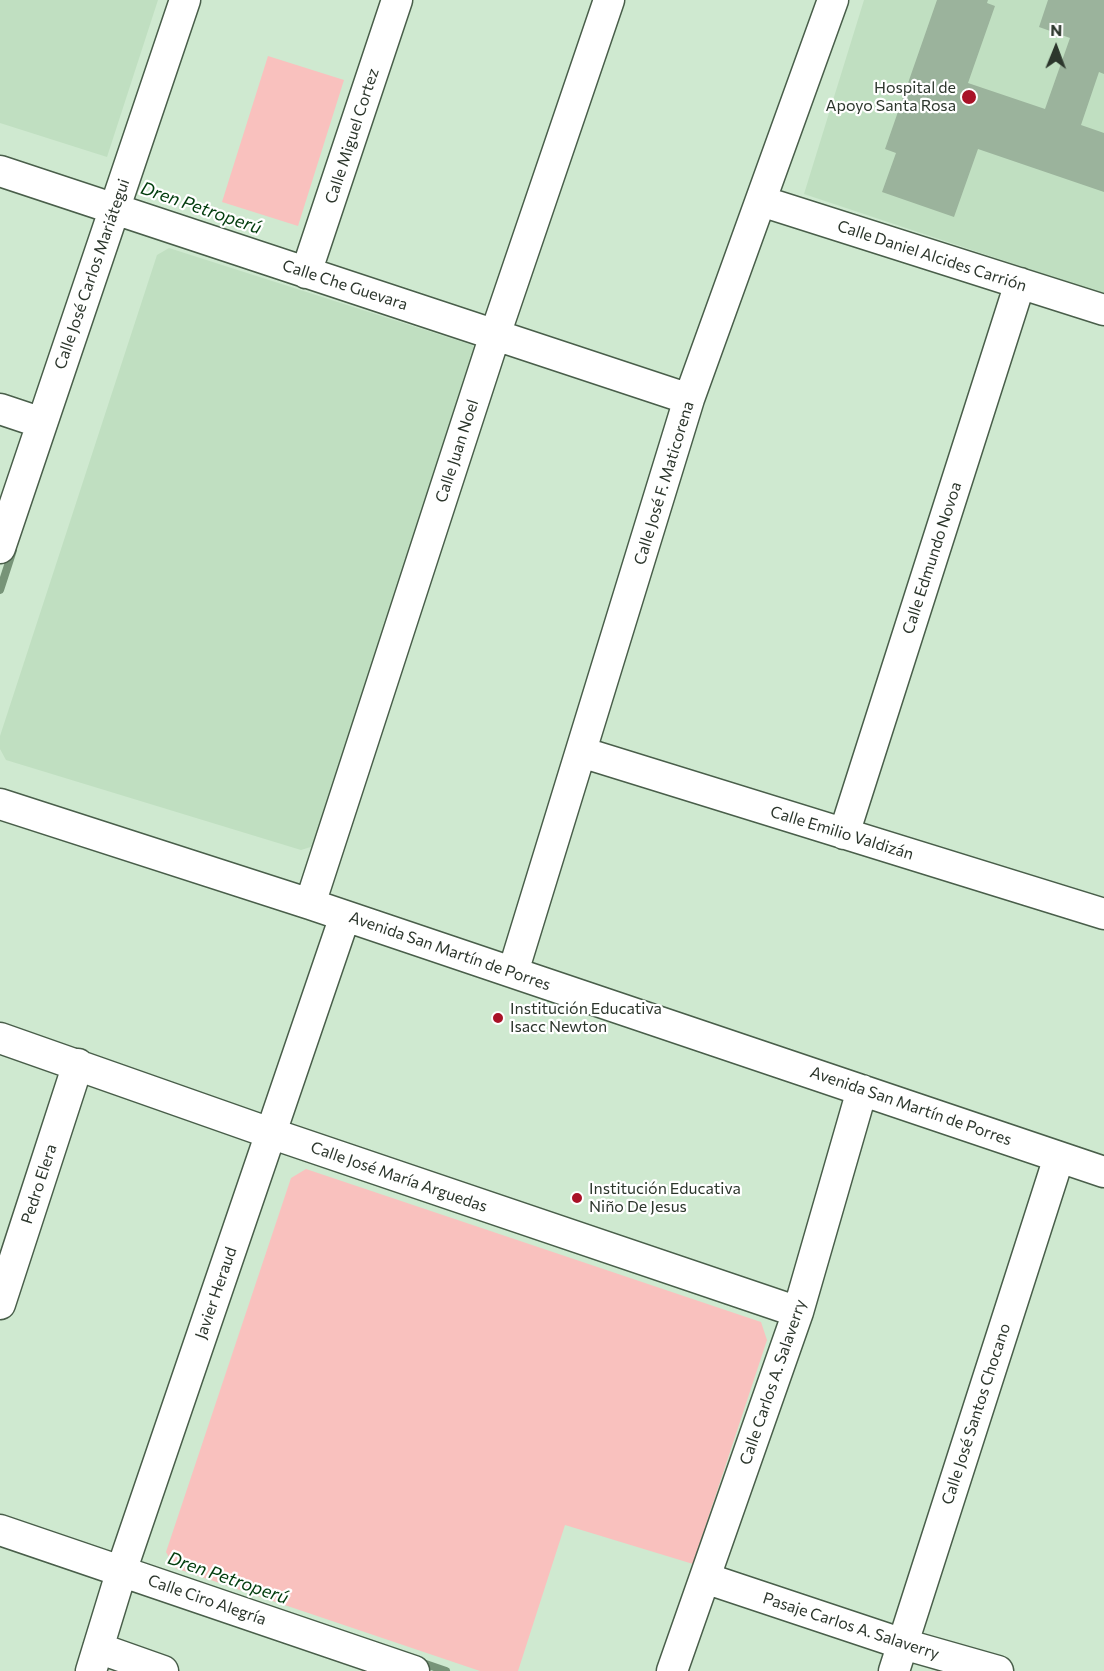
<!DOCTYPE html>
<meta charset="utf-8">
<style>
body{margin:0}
#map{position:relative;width:1104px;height:1671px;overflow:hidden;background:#cfe9d0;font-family:Commissioner,sans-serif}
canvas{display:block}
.north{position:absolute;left:1026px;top:18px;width:60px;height:60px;-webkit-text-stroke:4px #fff;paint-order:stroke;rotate:1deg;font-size:16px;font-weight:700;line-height:24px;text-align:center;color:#2c362c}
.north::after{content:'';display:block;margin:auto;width:21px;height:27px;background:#2c362c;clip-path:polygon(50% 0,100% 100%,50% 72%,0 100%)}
</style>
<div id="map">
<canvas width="1104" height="1671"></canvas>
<div class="north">N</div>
</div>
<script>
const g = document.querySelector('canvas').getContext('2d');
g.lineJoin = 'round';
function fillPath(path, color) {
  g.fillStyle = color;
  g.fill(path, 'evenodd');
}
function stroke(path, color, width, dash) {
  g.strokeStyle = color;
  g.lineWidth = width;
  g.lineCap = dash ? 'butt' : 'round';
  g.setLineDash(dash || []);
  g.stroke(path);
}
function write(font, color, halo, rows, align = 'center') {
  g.font = font + ' Commissioner,sans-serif';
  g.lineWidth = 4.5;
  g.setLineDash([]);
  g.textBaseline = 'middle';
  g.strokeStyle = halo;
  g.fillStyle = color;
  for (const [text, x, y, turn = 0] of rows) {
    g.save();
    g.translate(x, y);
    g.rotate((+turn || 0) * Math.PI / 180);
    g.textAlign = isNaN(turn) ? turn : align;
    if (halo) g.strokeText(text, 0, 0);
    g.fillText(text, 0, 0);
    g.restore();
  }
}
fillPath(new Path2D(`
 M0 0H158L107 157 0 123Z
 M864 0H1104V294L804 194Z
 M169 248 472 345 478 353 314 846 301 850 6 760 0 749V736L157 255Z`), '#c0dfc1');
fillPath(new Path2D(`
 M268 56 344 80 298 226 222 202Z
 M306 1169 761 1322 767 1340 693 1564 565 1525 518 1671H480L175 1568 166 1552 291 1178Z`), '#f9c1be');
stroke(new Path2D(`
 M0 590 13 550
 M417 1661 446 1671`), '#779478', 8);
fillPath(new Path2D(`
 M937 0H988L987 3 995 6 968 83 1045 109 1070 38 1039 27 1048 0H1104V74L1099 72 1081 125 1104 133V192L978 149 954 217 882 192 896 153 885 149Z`), '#9bb39c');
const street = new Path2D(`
 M0 171 689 399
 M761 201 1104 310
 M306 273 397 0
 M0 409 42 423
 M0 548 185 0
 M581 752 1104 914
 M0 804 310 904 1104 1172
 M844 834 1020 283
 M310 904 495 335 609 0
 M513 972 689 399 833 0
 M0 1038 270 1133 798 1312
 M0 1304 78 1064
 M0 1530 414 1671
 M705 1578 903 1644 998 1671
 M98 1648 163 1671
 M91 1671 125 1560 345 916
 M672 1671 798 1312 862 1090
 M894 1671 1059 1157`);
stroke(street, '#495e4a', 33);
stroke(street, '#fff', 30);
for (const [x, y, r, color] of [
 [969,97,8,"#a91227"],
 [498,1018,6,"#a91227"],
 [577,1198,6,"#a91227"]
]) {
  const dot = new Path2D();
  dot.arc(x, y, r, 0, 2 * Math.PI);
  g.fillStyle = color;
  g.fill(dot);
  stroke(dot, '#fff', 2);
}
write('16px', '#2c362c', '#fff', [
 ["Hospital de",956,88,"right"],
 ["Apoyo Santa Rosa",956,106,"right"],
 ["Institución Educativa",510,1009],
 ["Isacc Newton",510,1027],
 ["Institución Educativa",589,1189],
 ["Niño De Jesus",589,1207]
], 'left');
write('16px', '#2c362c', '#fff', [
 ["Calle Miguel Cortez",352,136,-72],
 ["Calle Daniel Alcides Carrión",932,256,18],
 ["Calle José Carlos Mariátegui",92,274,-71],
 ["Calle Che Guevara",345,285,18],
 ["Calle Juan Noel",457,451,-72],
 ["Calle José F. Maticorena",664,483,-73],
 ["Calle Edmundo Novoa",932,558,-72],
 ["Calle Emilio Valdizán",842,833,17],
 ["Avenida San Martín de Porres",450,951,19],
 ["Avenida San Martín de Porres",911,1106,19],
 ["Calle José María Arguedas",399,1177,19],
 ["Pedro Elera",39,1184,-72],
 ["Javier Heraud",216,1293,-71],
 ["Calle Carlos A. Salaverry",773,1382,-71],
 ["Calle José Santos Chocano",976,1414,-72],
 ["Calle Ciro Alegría",207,1600,19],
 ["Pasaje Carlos A. Salaverry",851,1626,18]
]);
write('italic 18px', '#003c0c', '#fff', [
 ["Dren Petroperú",201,208,19],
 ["Dren Petroperú",228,1578,19]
]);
</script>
